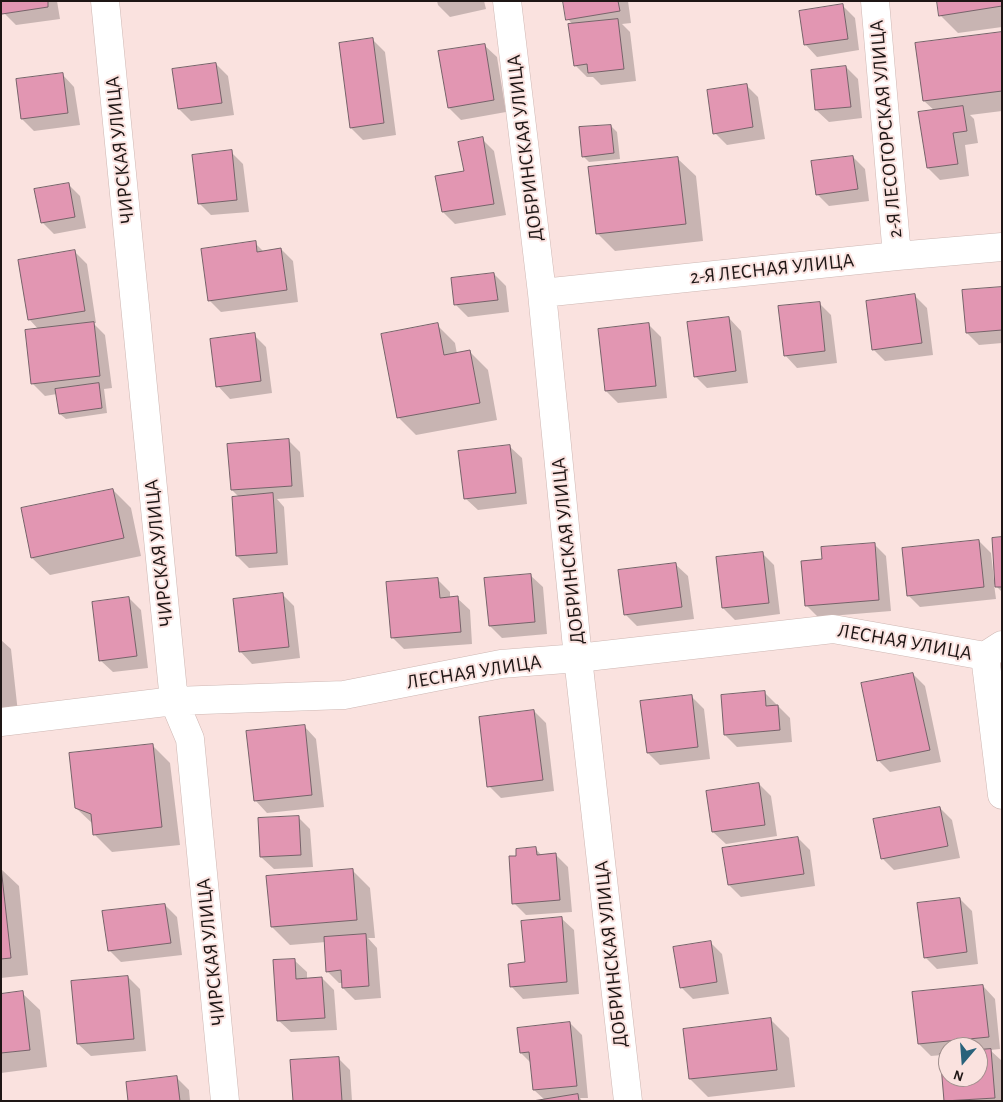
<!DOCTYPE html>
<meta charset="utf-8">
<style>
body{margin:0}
#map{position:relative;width:1003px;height:1102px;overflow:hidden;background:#fae2df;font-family:"Alegreya Sans",sans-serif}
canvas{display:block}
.frame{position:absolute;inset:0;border:2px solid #1e1615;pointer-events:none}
.north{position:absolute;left:938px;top:1037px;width:50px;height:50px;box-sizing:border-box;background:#fae2df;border:1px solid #a2908e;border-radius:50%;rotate:198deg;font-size:14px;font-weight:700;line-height:20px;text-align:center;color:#1e1615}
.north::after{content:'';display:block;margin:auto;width:18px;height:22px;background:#29627b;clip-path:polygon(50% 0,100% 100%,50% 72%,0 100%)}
</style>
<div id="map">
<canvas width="1003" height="1102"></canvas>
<div class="frame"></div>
<div class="north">N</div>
</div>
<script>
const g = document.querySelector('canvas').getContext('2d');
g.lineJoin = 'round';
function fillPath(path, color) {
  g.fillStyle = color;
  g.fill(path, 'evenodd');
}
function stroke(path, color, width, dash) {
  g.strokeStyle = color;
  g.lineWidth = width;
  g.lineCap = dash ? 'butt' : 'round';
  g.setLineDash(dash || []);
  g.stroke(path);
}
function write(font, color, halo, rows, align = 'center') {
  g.font = font + ' "Alegreya Sans",sans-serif';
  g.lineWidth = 4;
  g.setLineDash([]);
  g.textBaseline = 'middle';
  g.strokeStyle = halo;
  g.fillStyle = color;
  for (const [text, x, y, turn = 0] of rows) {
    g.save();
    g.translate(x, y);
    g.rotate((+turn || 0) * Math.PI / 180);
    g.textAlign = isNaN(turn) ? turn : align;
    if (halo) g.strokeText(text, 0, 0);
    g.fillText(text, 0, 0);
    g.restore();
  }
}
fillPath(new Path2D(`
 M2 1H57L60 19 16 25 4 13Z
 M437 1H484L486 9 450 17 438 5Z
 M564 1H628L631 23 622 24 630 32 636 81 601 85 593 77H587L575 65 573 25 568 19Z
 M1002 1V27L958 33 940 15Z
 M842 5 855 18 859 50 817 57 805 44Z
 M1002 33V111L970 115 974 119 978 143 965 145 969 176 940 180 928 168 935 111 924 101Z
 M373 40 385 52 396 135 363 140 351 128Z
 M484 45 497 57 506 112 461 120 449 108Z
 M216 64 228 76 234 115 191 121 179 109Z
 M846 67 858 79 862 118 829 122 816 110Z
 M62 74 74 87 80 125 34 131 22 119Z
 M746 85 758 97 765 139 727 145 715 133Z
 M611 126 617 132 620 159 589 162 583 156Z
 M482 139 494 151 506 215 455 224 443 212Z
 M231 152 243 164 249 212 211 215 199 203Z
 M853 157 865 169 869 201 829 206 817 194Z
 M678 159 696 176 703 241 615 251 597 233Z
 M68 184 80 196 86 228 54 234 42 222Z
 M255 243 264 252 281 249 293 261 298 302 221 312 209 300Z
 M75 252 87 264 96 323H93L105 335 112 388 104 389 107 413 66 419 60 414 57 394 45 396 33 384 39 330 29 319Z
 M494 274 506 286 509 312 468 317 456 305Z
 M1002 288V343L979 345 967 333Z
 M915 296 927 308 933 355 885 361 873 349Z
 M819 303 831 315 837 363 797 368 785 355Z
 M729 318 741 331 748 383 707 388 695 376Z
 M648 324 661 337 667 398 618 403 606 391 600 330Z
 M437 325 455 343 457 354 470 352 488 370 497 420 416 435 398 417Z
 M254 335 266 347 272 393 230 399 218 386Z
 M288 440 300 452 304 497 277 499 284 507 288 565 249 568 237 556 239 497 232 490Z
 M509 446 522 458 527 504 478 510 465 498Z
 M113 490 131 508 141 556 50 575 32 558Z
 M1002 538V592L994 584 996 599 920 607 908 595 979 541 991 553 994 580 996 579Z
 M874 544 886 556 891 611 818 617 806 605 823 560Z
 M762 553 774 565 780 614 735 620 723 608Z
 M675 564 688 576 694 619 637 626 625 614Z
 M530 575 543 587 547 634 502 638 490 626Z
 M438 580 450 592V598H457L470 610 472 644 404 649 392 637Z
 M282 594 294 606 300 658 252 664 240 651Z
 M129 598 141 610 148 668 113 672 100 660Z
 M1 640 11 649 19 722 1 724Z
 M913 674 925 686 941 762 890 772 878 760Z
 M764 692 790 718 792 742 737 747 725 735Z
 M692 697 704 709 710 759 660 765 648 753Z
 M534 711 546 723 554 791 501 798 489 786Z
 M304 726 316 739 324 807 267 813 255 800Z
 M152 745 170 763 180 845 112 852 94 834 93 824 76 808Z
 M759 784 771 796 777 836 726 844 713 832 708 792Z
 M940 808 952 820 960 858 894 870 882 858Z
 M298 817 310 829 313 867 274 869 261 857Z
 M798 838 810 850 815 886 741 897 729 885Z
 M536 849 542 856 556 855 568 867 572 912 526 915 514 903 518 857Z
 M1 869 19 886 28 975 1 978Z
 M352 870 370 888 375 938H368L377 948 381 998 355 1000 343 988V983H339L327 971 326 942 290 945 272 927 268 877Z
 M960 899 972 911 978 964 937 969 925 957Z
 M165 905 177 917 182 955 121 962 109 950Z
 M561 918 574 930 579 994 523 999 511 986 526 964Z
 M710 942 722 954 729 994 693 999 681 987Z
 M294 960 307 972V979L322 978 334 990 337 1030 291 1032 278 1020Z
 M128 977 140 989 146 1051 91 1056 78 1044Z
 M983 986 995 999 1000 1049 990 1050 1002 1061V1101H945L942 1055 931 1056 919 1044ZM948 1047H978V1077H948Z
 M22 993 40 1010 47 1067 1 1073V995Z
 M771 1020 789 1038 795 1087 708 1097 690 1079Z
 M570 1023 582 1035 588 1098H580L582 1101H542L545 1100 534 1090 531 1063 521 1053Z
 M338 1058 350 1070 352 1101H294Z
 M177 1078 189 1090 190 1101H129Z`), '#0003');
const building = new Path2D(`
 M1 1H48V7L2 14Z
 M563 1H618L620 11 566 20Z
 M937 1H1002V6L939 16Z
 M843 4 848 39 804 45 799 11Z
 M618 19 624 69 588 73 587 64 574 66 568 24Z
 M1002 32V91L923 101 915 43Z
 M373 38 384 123 350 128 339 43Z
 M485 44 494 100 448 108 438 51Z
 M216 63 222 103 178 109 172 69Z
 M846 66 851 107 815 110 811 70Z
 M63 73 68 113 21 119 16 79Z
 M747 84 753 127 713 134 707 90Z
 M963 106 967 131 953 133 958 164 927 168 918 112Z
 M611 125 614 153 582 157 579 127Z
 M483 137 494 204 442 212 435 176 464 171 458 142Z
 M232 150 237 200 198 204 192 155Z
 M853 156 858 189 816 195 811 161Z
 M678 157 686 224 596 234 588 167Z
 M69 183 75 217 41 223 34 189Z
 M256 241 257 252 281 248 287 290 208 301 201 249Z
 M75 250 85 311 28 320 18 260Z
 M494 273 498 300 454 305 451 278Z
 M1002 287V330L966 333 962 290Z
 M915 294 922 343 872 350 866 301Z
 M820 302 825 351 784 356 778 306Z
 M729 317 736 371 694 377 687 322Z
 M94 322 100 376 31 384 25 330Z
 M438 323 444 355 470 350 480 403 397 418 381 334Z
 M649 323 656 386 605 391 598 329Z
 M255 333 261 381 216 387 210 339Z
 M99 383 102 408 59 414 55 389Z
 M289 439 292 486 231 490 227 444Z
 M510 445 516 493 464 499 458 451Z
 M113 489 124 538 31 558 21 508Z
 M273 493 277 553 236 556 232 497Z
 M1002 537V587H995L992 538Z
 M979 540 984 587 907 596 902 548Z
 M875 543 879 600 805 606 801 561 822 559 821 547Z
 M763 552 769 603 722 608 716 557Z
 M676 563 682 607 624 615 618 570Z
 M531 574 535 622 489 626 484 578Z
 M438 578 440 598 458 596 461 632 391 638 386 582Z
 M283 593 289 647 239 652 233 599Z
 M129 597 137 656 99 661 92 602Z
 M913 673 930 750 877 761 861 683Z
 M765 691 766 706 778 705 780 730 724 735 721 695Z
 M692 695 698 747 647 753 640 701Z
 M534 710 543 780 487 787 479 717Z
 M305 725 312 795 254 801 246 731Z
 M153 744 162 827 93 835 91 814 75 808 69 753Z
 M759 783 765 825 712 832 706 791Z
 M940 807 948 846 881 859 873 819Z
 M299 816 301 855 260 857 258 818Z
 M798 837 804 874 728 885 722 848Z
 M536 847 537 855 556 853 560 900 512 904 509 856H516V849Z
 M1 867 11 958 1 959Z
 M353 869 357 920 271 927 266 876Z
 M960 898 967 952 924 958 917 903Z
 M165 904 171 943 108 951 102 911Z
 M562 917 567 982 510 987 508 964 525 962 521 921Z
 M366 934 369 986 342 988 341 970 326 972 324 937Z
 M711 941 717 982 680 988 673 947Z
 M295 959 296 979 322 977 325 1018 277 1021 273 960Z
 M128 976 134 1039 77 1044 71 981Z
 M983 985 989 1037 918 1044 912 992Z
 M23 991 30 1050 1 1053V994Z
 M771 1018 777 1070 689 1079 683 1029Z
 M570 1022 577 1086 533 1090 529 1052 520 1053 517 1028Z
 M991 1049 995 1098 944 1101 940 1053 948 1052V1077H978V1050Z
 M339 1057 342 1101H293L290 1060Z
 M177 1076 180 1101H128L126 1082Z
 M578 1094 579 1101H533Z`);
fillPath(building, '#e296b2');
stroke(building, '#766269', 1);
const minor = new Path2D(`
 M105 1 174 701 190 739 225 1101
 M507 1 542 293 578 658 628 1101
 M875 1 897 256
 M542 293 897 256 1002 247
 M985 656 1002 795
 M1 722 174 701 344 695 501 664 578 658 833 629 985 656 1002 645`);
stroke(minor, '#ceb7b3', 29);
stroke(minor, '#fff', 28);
write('20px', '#1e1615', '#fae2df', [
 ["2-Я ЛЕСОГОРСКАЯ УЛИЦА",886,129,-95],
 ["ДОБРИНСКАЯ УЛИЦА",525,148,-97],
 ["ЧИРСКАЯ УЛИЦА",120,150,-96],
 ["2-Я ЛЕСНАЯ УЛИЦА",772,269,-6],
 ["ДОБРИНСКАЯ УЛИЦА",568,551,-96],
 ["ЧИРСКАЯ УЛИЦА",159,553,-96],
 ["ЛЕСНАЯ УЛИЦА",905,642,10],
 ["ЛЕСНАЯ УЛИЦА",474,672,-9],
 ["ЧИРСКАЯ УЛИЦА",211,952,-96],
 ["ДОБРИНСКАЯ УЛИЦА",611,954,-96]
]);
</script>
